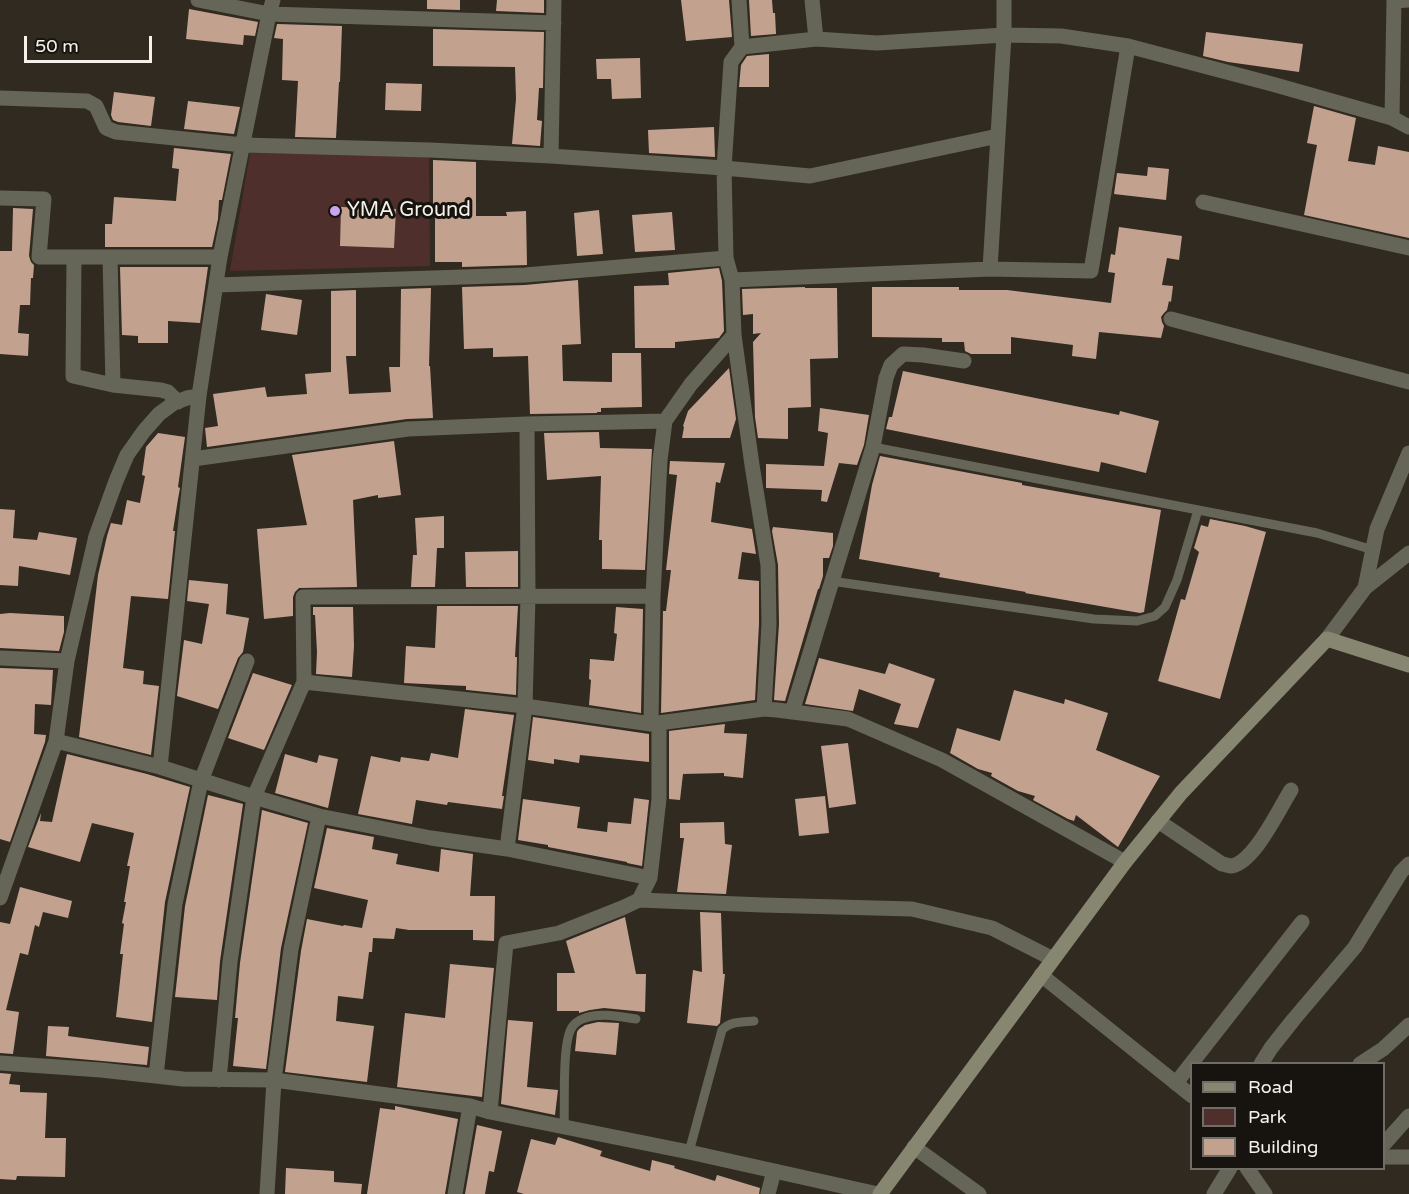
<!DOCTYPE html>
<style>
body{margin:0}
#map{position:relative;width:1409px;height:1194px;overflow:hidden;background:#312a20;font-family:"Varela Round",sans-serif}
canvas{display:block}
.legend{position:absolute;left:1190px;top:1062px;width:195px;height:108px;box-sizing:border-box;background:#17130f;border:2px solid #706c67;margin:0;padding:8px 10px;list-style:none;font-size:18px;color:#f6f1ea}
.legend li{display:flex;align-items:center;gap:12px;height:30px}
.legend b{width:30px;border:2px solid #706c67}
.scale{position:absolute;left:24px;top:36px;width:128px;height:27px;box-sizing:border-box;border:3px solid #f6f1ea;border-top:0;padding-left:8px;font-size:18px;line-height:21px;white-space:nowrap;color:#f6f1ea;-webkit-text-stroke:4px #17130f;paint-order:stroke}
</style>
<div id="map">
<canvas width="1409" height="1194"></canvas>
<ul class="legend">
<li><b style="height:8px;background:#878670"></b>Road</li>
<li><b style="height:16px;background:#4e2f2c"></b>Park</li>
<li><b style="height:16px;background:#c2a28f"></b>Building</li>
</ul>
<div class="scale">50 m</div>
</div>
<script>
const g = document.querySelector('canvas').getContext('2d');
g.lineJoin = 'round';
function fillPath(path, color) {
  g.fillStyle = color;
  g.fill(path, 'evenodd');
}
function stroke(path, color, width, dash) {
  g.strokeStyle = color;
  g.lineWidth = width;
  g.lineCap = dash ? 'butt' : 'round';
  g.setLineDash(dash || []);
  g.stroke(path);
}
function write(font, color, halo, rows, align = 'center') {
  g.font = font + ' "Varela Round",sans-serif';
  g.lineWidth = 6;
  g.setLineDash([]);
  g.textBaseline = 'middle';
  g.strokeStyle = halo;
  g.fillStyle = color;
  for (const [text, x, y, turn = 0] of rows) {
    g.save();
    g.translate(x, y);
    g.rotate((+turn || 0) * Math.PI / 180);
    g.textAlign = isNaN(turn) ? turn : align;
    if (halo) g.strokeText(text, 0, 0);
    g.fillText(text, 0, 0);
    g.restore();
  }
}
fillPath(new Path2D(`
 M250 153 429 155 430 266 230 271Z`), '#4e2f2c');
fillPath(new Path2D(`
 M427 0H460V10L427 9Z
 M497 0H544V13L496 11Z
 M681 0H729L732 37 686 41Z
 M749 0H772L773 13H775L776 34 751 36Z
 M189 9 258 22 255 36 244 35 243 45 186 39Z
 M277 24 342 26 340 82H339L336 138 295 137 298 81 282 80 283 39 274 38Z
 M433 29 544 32 543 88H539L537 120 542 121 540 146 512 144 516 99 515 67 433 66Z
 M1206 32 1303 44 1299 72 1228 62 1203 56Z
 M769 54V87H739L741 65 747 56Z
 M640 58 641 98 612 99 611 79H597L596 59Z
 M386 83 422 84 421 111 385 110Z
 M114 92 155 97 151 126 118 122 113 120 111 115Z
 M188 101 240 107 234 134 184 129Z
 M1314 106 1356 118 1348 161 1375 165 1378 146 1409 152V238L1304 215 1317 145 1307 143Z
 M714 127 715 157 649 153 648 130Z
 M174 148 231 154 222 200H219L218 219 212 247H105V224H112L114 197 176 201 179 169 172 168Z
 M433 160 476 162V216H507L506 212 526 211 527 265 462 267V262H435V205H433Z
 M1148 167 1169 169 1166 200 1114 194 1117 173 1147 176Z
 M341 207 396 209 394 248 340 246Z
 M13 208 33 209 29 256 31 262 34 265 33 278H31L30 305H20L18 333 29 334 28 356 0 354V251H12Z
 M599 210 603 254 577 256 574 213Z
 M672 212 675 250 635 252 632 215Z
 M1119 227 1182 236 1179 260 1167 258 1162 285 1173 286 1171 302 1169 301 1167 310 1164 313 1161 317 1162 322 1164 326 1161 338 1099 332 1096 359 1072 356 1073 345 1011 337V354H971L965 351 964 342H942V338L872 337V287H959V290H1007L1111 303 1115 273 1108 272 1111 254 1115 255Z
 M120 267H208L200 323 168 321V343H138V336L122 335Z
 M719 268 722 281 724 331 719 338 675 342V348H635L634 286 669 285 668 273Z
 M578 280 581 344 562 345 563 381 612 382V353H641L642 407 601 408V412H597V413L530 414 528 356 493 357V348L464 349 462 287 525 285Z
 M805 287V288H837L838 358 810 359 811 407 788 408V439L758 438 755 417 753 342 761 333 753 334V314L743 315 742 289Z
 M431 288 429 366H430L433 418 407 419 207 447 205 428 218 426 213 394 265 387 267 397 307 394 305 374 331 372V291L356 290V356H346L349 394 391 392 389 367H400L401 289Z
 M266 294 302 300 297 335 261 330Z
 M729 368 736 419 730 438H682L684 427 683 426 688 411Z
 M903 371 1119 415 1120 411 1159 421 1146 473 1101 462 1099 472 886 429 889 417H892Z
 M820 408 869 415 864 445 857 465 839 463 827 502 821 501 822 490 766 488V464L824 466 828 433 818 431Z
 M599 432 600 448 652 449 645 570 602 569V540H599L601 476 547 480 544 433Z
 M158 433 185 437 178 487 180 488 178 499 173 531H175L168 599 131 596 123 668 144 671 143 684 159 686 151 755 79 737 98 575 107 536 111 523 122 525 127 500 140 503 145 476 142 475 146 447Z
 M394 441 401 495 378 498V495L353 500 357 587 299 588 295 592 293 597V616L264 619 257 529 307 525 292 455Z
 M880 456 1022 483V485L1161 510 1144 612 1140 613 1025 593 1026 592 939 577 940 573 859 559 872 485Z
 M670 461 725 463 720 483 716 482 711 522 752 529 756 554 742 552 738 579 759 581V624L755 700 661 713 663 611H666L671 570H666L677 475 669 474Z
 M0 509 15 510 13 538 37 540 39 532 77 538 70 575 19 566 18 586 0 585Z
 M444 516V548H437L435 587H411L413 555H417L415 518Z
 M1210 519 1245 526 1266 532 1220 699 1158 681 1181 599 1185 600 1199 552 1194 548 1201 525 1208 527Z
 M773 527 833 533V546L829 558H823V576L819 589H818L785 701 774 700 779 624 778 565 772 531Z
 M518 551V587H466L465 552Z
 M189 580 228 584 226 614 249 618 243 652 238 658 218 709 177 696 184 640 202 644 209 604 187 601Z
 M437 606H518L515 657H517L516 695 467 690H466V686L404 683 406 646 435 648Z
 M313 607H353L354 646 352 677 316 674 317 652 315 615H313Z
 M616 607 643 609 641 713 589 705 591 680 589 679 590 659 614 661 617 634 614 633Z
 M10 613 64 616V632L59 651 0 648V614Z
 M819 658 885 674 889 663 935 679 918 728 894 724 901 704 859 689 853 711 805 704Z
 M0 668 53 670 51 705 35 704 34 734 46 735 45 742 10 842 0 839Z
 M253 673 292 685 264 750 228 738Z
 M1014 690 1064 704 1065 699 1108 713 1096 750 1160 776 1118 847 1076 815 1074 821 1068 819 1033 800 1035 796 1018 791 991 776 992 773 978 769 950 753 957 728 1000 741Z
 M465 709 514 715 502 796H504L502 809 448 802 447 805 416 800 412 824 358 814 371 756 400 762 401 757 429 761 431 753 458 758Z
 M533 717 649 734V762L580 755 579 763 554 759V764L528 760Z
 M725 724 724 733 747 734 743 778 724 776V773L683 774 680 800 669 799V731Z
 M848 743 856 804 829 808 821 746Z
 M67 754 147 774 190 787 165 902 152 1022 116 1017 123 954H120L124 924 122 923 126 902H124L130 866H127L134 833 92 823 80 862 28 847 41 813 40 821 52 822Z
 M285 754 317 763 319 755 338 759 328 808 275 793Z
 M208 795 243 804 220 961 217 1000 175 997 185 906Z
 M825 796 829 833 799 836 795 799Z
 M634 798 649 800 642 866 627 863V862L548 847V845L518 840 523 799 580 807 577 828 607 832 608 822 631 824Z
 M262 810 308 823 281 948 266 1069 233 1066 238 1018H235L240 963Z
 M724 822 725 844 732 845 726 894 677 892 684 838H680V823Z
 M327 828 374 837 372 849 398 854 396 864 439 872 441 849 473 854 470 896H495L494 941 473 940V930H409L396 928 394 939 373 938 372 952H369L363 999 338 996 336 1021 374 1026 367 1082 285 1072 301 951 307 919 343 926 344 925 362 928 368 900 314 888Z
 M20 887 72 901 68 918 43 912 39 927 35 925 28 955 20 953 6 1010 19 1012 13 1054 0 1053V922L10 924Z
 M700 912 721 913 723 974H725L720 1023 717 1026 687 1023 693 970 702 972Z
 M625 917 636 974H646L645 1012 604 1008 590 1010 579 1013V1011H557V973H575L566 941Z
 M450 964 494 968 482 1097 397 1087 405 1013 445 1018Z
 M508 1020 533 1022 527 1087 558 1090 555 1115 501 1104Z
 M598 1022 619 1023 616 1055 575 1051 577 1032 579 1029 585 1025Z
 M48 1026 69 1027 68 1036 149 1047 147 1065 46 1056Z
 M0 1073 11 1074 9 1084 20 1085V1092L47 1093 45 1138H66L65 1177 17 1176 16 1180 0 1179Z
 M395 1106 458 1119 445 1194H367L380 1108 395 1110Z
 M477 1125 502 1131 494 1172 489 1171 485 1194H465Z
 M558 1137 602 1151 600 1156 650 1171 652 1160 675 1166 674 1168 715 1181 717 1175 760 1188 759 1194H524L517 1192 531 1139 555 1145Z
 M286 1168 334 1171V1182L362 1184 361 1194H285Z`), '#c2a28f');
stroke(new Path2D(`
 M873 447 1317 533 1373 550
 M831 581 1094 619 1137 621 1155 616 1165 607 1177 580 1198 510
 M564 1127C565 1105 562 1046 571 1029 574 1023 579 1020 585 1018 600 1012 621 1017 636 1019
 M689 1152 722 1030C730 1021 743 1022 754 1021`), '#666658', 9);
stroke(new Path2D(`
 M198 0 269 14 554 23
 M739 0 742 47
 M812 0 816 39
 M1394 1 1409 0
 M0 98 87 101 96 106 106 128 116 132 243 145 430 150 551 156 724 168 810 176 998 136
 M1392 118 1394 0
 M551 156 554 0
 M0 198 44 199 39 257H220
 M1203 202 1409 248
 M74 257 73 376 113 385 161 390 168 392 178 402
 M110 257 113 385
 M990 269 1004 35V0
 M732 280 990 269 1091 271 1128 46
 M216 285 525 275 726 258
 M1171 319 1409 382
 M193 459 408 429 527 424 665 421
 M1365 588 1377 529 1409 453
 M0 658 67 661
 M304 682 303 597 653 596
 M764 709 769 624 768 565 752 465 734 335 732 280 726 258 724 168 731 62 742 47 816 39 877 43 1004 35 1061 36 1128 46 1272 84 1392 118 1409 127
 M792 712 873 447 886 378 891 365 903 354 923 355 964 361
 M651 724 653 596 660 460 665 421 691 384 734 335
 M56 741 160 767 254 797 319 816 431 838 507 849 650 878
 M160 767 199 396
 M1158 821 1222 864C1224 864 1229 866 1231 866 1254 863 1279 809 1291 790
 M507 849 525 706 528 597 527 424
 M0 898 56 741 67 661 96 536 116 481 127 455 144 431 159 414 174 403 187 398 199 396 220 257 269 14 273 0
 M639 900 763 905 912 909 992 928 1053 959
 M0 1063 101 1070 183 1079 274 1080 470 1106 490 1112 689 1152 878 1194
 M1261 1064 1271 1048 1294 1019 1355 947 1401 872 1409 864
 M1360 1064 1383 1049 1409 1025
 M156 1076 175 904 201 781 247 661
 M219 1080 230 962 254 797 304 682 525 706 651 724 764 709 777 710 848 719 942 760 1125 862
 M1176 1083 1302 922
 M490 1112 506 943 559 933 622 908 639 900 650 878 659 799V723
 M1384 1144 1409 1116
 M914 1147 979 1194
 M267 1194 274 1080 291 949 319 816
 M455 1194 470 1106
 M768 1194 774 1171
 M1214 1194 1230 1168`), '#666658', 15);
stroke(new Path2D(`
 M1327 639 1365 588 1409 553
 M1041 975 1192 1096
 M1384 1157H1409
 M1247 1168 1265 1194`), '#666658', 15);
stroke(new Path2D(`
 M880 1194 1125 862 1181 793 1327 639 1409 665`), '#878670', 15);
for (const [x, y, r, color] of [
 [335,211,6,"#c9a5ee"]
]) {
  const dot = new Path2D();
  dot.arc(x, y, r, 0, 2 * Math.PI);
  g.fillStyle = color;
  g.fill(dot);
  stroke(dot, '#17130f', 2);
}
write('20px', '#f6f1ea', '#17130f', [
 ["YMA Ground",347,211]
], 'left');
</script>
